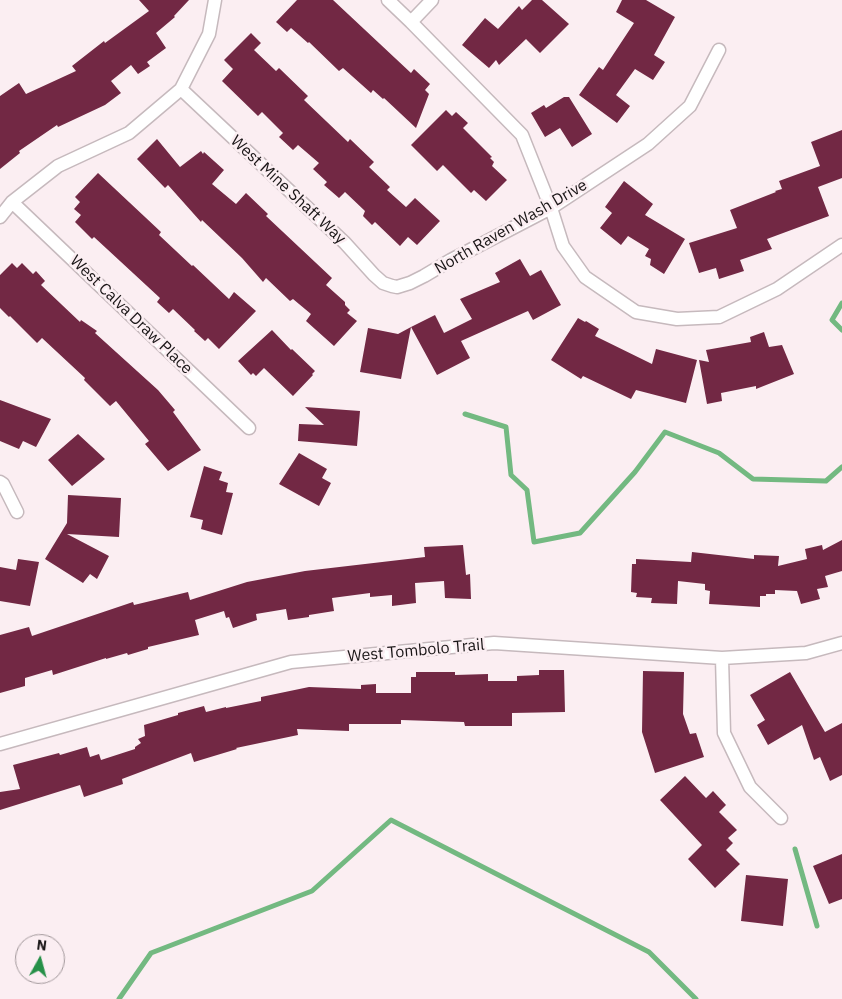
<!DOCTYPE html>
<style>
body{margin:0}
#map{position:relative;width:842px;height:999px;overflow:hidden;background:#fbeef2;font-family:"IBM Plex Sans",sans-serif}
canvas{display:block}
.north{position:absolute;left:15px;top:934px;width:50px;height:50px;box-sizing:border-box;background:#fbeef2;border:1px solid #a1979a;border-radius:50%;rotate:7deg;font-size:14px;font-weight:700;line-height:20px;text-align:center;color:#191516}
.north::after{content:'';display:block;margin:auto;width:18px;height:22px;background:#269048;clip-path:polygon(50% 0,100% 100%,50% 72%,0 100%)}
</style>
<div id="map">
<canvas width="842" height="999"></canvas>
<div class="north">N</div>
</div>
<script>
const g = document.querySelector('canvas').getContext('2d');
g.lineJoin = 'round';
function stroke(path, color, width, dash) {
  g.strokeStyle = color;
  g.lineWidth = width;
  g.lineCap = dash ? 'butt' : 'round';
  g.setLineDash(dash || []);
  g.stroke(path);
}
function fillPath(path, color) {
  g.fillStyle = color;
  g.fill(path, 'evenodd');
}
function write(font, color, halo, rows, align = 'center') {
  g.font = font + ' "IBM Plex Sans",sans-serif';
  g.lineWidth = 5;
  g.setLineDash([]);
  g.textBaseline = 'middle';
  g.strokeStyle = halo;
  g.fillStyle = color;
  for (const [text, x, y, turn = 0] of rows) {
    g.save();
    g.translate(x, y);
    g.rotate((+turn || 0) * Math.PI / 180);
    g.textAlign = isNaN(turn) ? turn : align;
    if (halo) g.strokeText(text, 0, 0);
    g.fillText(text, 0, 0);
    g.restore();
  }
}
stroke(new Path2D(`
 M842 303 832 320 842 330
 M465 414 506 427 511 475 527 490 534 542 580 533 635 472 665 432 719 453 753 479 826 481 842 467
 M795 849 817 926
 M119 999 151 953 312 891 391 820 649 952 696 999`), '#73b981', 5);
fillPath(new Path2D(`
 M139 0H189L174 16 175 17 156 33 166 48 147 62 150 66 138 74 131 65 111 81 121 93 105 105 58 127 57 125 19 151 20 153 0 169V96L19 83 26 94 76 71 72 66 104 41 105 43 149 11Z
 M297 0H333L411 73 414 69 430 84 425 90 429 94 416 128 384 98 383 99 373 90 371 93 343 68 339 71 309 42 308 43 291 28 287 32 276 22Z
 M532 0H542L569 24 540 53 526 39 499 65 496 60 489 68 462 45 485 18 498 29 519 6 522 10Z
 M622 0H646L675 17 654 55 665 62 653 80 635 69 616 95 630 106 617 123 579 95 599 67 603 70 634 23 616 12Z
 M251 33 261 43 254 50 276 71 279 68 308 96 304 100 348 142 350 139 374 162 369 167 390 187 387 190 406 207 415 198 440 221 417 245 408 237 400 246 375 222 372 225 363 216 365 211 345 192 339 198 324 185 327 182 313 169 319 163 298 145 293 150 279 137 283 133 262 112 258 116 222 81 233 69 224 60Z
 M564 97H569L592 134 572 147 560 128 545 137 531 113 544 105 546 108Z
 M446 110 452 116 456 112 468 123 463 128 492 157 490 158 494 162 492 166 507 180 486 201 474 190 471 193 443 165 437 171 411 145Z
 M842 130V178L818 187 829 216 767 239 772 249 740 260 744 271 719 279 716 268 699 273 689 243 737 228 730 210 776 192 775 191 782 189 779 181 820 166 811 142Z
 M157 139 180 167 201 151 203 154 204 152 224 170 212 184 236 204 246 193 268 214 266 216 332 278 326 285 345 302V305L350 310 347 313 357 321 334 346 306 321 311 314 293 299 290 301 266 278 263 282 242 258 202 220 201 222 168 185 165 188 137 159Z
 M98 173 161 232 159 235 192 266 193 265 229 299 234 292 256 311 219 349 208 338 205 341 194 331 195 330 173 309 169 313 157 302 160 298 94 237 92 239 75 222 81 215 74 209 80 202 75 197Z
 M624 181 653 204 645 215 685 239 664 274 650 265 651 259 645 256 649 249 628 236 621 245 600 228 612 213 605 207Z
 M520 259 530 276 541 270 561 305 533 320 528 311 461 341 470 358 437 375 411 327 435 315 444 333 472 319 460 299 500 282 495 273Z
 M12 263 17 268 22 263 33 274 36 271 45 281 41 285 80 322 81 320 97 331 95 333 158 390 175 410 173 412 201 450 168 471 145 444 149 441 116 401 110 406 84 380 85 378 42 338 37 343 10 316 9 317 0 308V275Z
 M578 318 585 322 586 321 599 329 595 336 652 364 656 349 697 360 686 403 636 390 631 399 583 376 581 379 551 360Z
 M411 327 401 379 360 372 368 328 398 334Z
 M272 330 291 350 292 349 315 371 312 374 313 375 293 396 264 368 256 376 253 373 251 375 238 361Z
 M764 332 769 347 782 345 794 374 756 389V386L721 393 722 401 707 404 699 360 709 362 706 350 751 342 750 337Z
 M0 400 51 419 36 447 23 441 19 449 0 441Z
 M305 407 360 411 357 446 298 441 299 424 324 425Z
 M78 434 105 459 72 486 48 460Z
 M299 453 327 469 322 478 331 483 319 506 279 484Z
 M204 466 222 472 219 480 228 483 226 492 233 493 222 535 201 529 203 520 190 517Z
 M68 495 121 498 119 537 67 534 109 556 97 579 90 574 83 583 45 559 67 523Z
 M842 540V571L825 576 828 587 817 589 820 599 801 604 797 591 775 590V594H766V596H760V607L709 604 710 591 705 590V584L678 581 677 604 651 603 652 598 636 597 637 593 631 592 632 564H636V559L691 562 692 552 754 559V555L779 556 778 566 807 559 805 549 822 545 823 550Z
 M463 545 466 575 470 574 471 599 445 598 444 581 415 583 416 603 392 606V595L370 597V593L332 598 334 611 309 615V617L288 620 286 609 256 614 257 620 233 628 229 617 226 618 224 611 195 620 199 635 148 647V649L128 655 127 653 106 659V658L53 675 52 670 25 678V686L0 693V635L29 627 32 636 133 602 134 605 188 592 190 600 247 582 305 571 425 557 424 547Z
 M18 559 39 562 30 606 0 601V567L16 570Z
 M539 670H564L565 712 512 713V726H465L464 722 401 720V724H349V731L297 729 298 735 236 748 237 749 194 762 191 753 122 779 123 784 84 797 80 785 0 810V792L20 789 13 765 59 753 60 755 87 747 90 757 99 754 101 760 135 749V747L141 743 138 739 145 736 144 725 178 715V713L204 706 206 712 226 707V708L261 701V697L309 687 361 689V685L376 684V693H411V677H416V672H455V675L488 674V681H517V676L539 675Z
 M643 671 684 672 683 714 690 734 696 733 704 757 655 773 642 732Z
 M790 672 825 732 842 723V775L830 781 820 757 814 760 802 725 768 745 757 725 765 720 750 695Z
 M685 776 706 798 713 791 726 805 719 812 737 830 728 838 733 843 726 850 740 864 715 888 688 859 702 845 660 800Z
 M842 854V899L829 904 813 866Z
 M746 875 788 879 783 926 741 921Z`), '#722844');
const minor = new Path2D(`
 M388 0 411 22 522 135 551 208 563 246 585 277 636 312 677 319 719 317 777 289 842 245
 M411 22 432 0
 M181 89 345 243 374 275 383 283 392 286 397 287 410 283 424 276 451 260 551 208 648 144 690 106 719 50
 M12 202 249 428
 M0 217 12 202 58 166 129 133 181 89 209 34 215 0
 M0 482 3 484 17 512
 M722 658 724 733 750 787 781 818
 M0 744 291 662 494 643 722 658 806 653 842 643`);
stroke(minor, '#c6b9bd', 15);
stroke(minor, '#fff', 12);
write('16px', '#191516', '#fbeef2', [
 ["West Mine Shaft Way",288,190,43],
 ["North Raven Wash Drive",511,227,-30],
 ["West Calva Draw Place",131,315,44],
 ["West Tombolo Trail",416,651,-5]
]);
</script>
